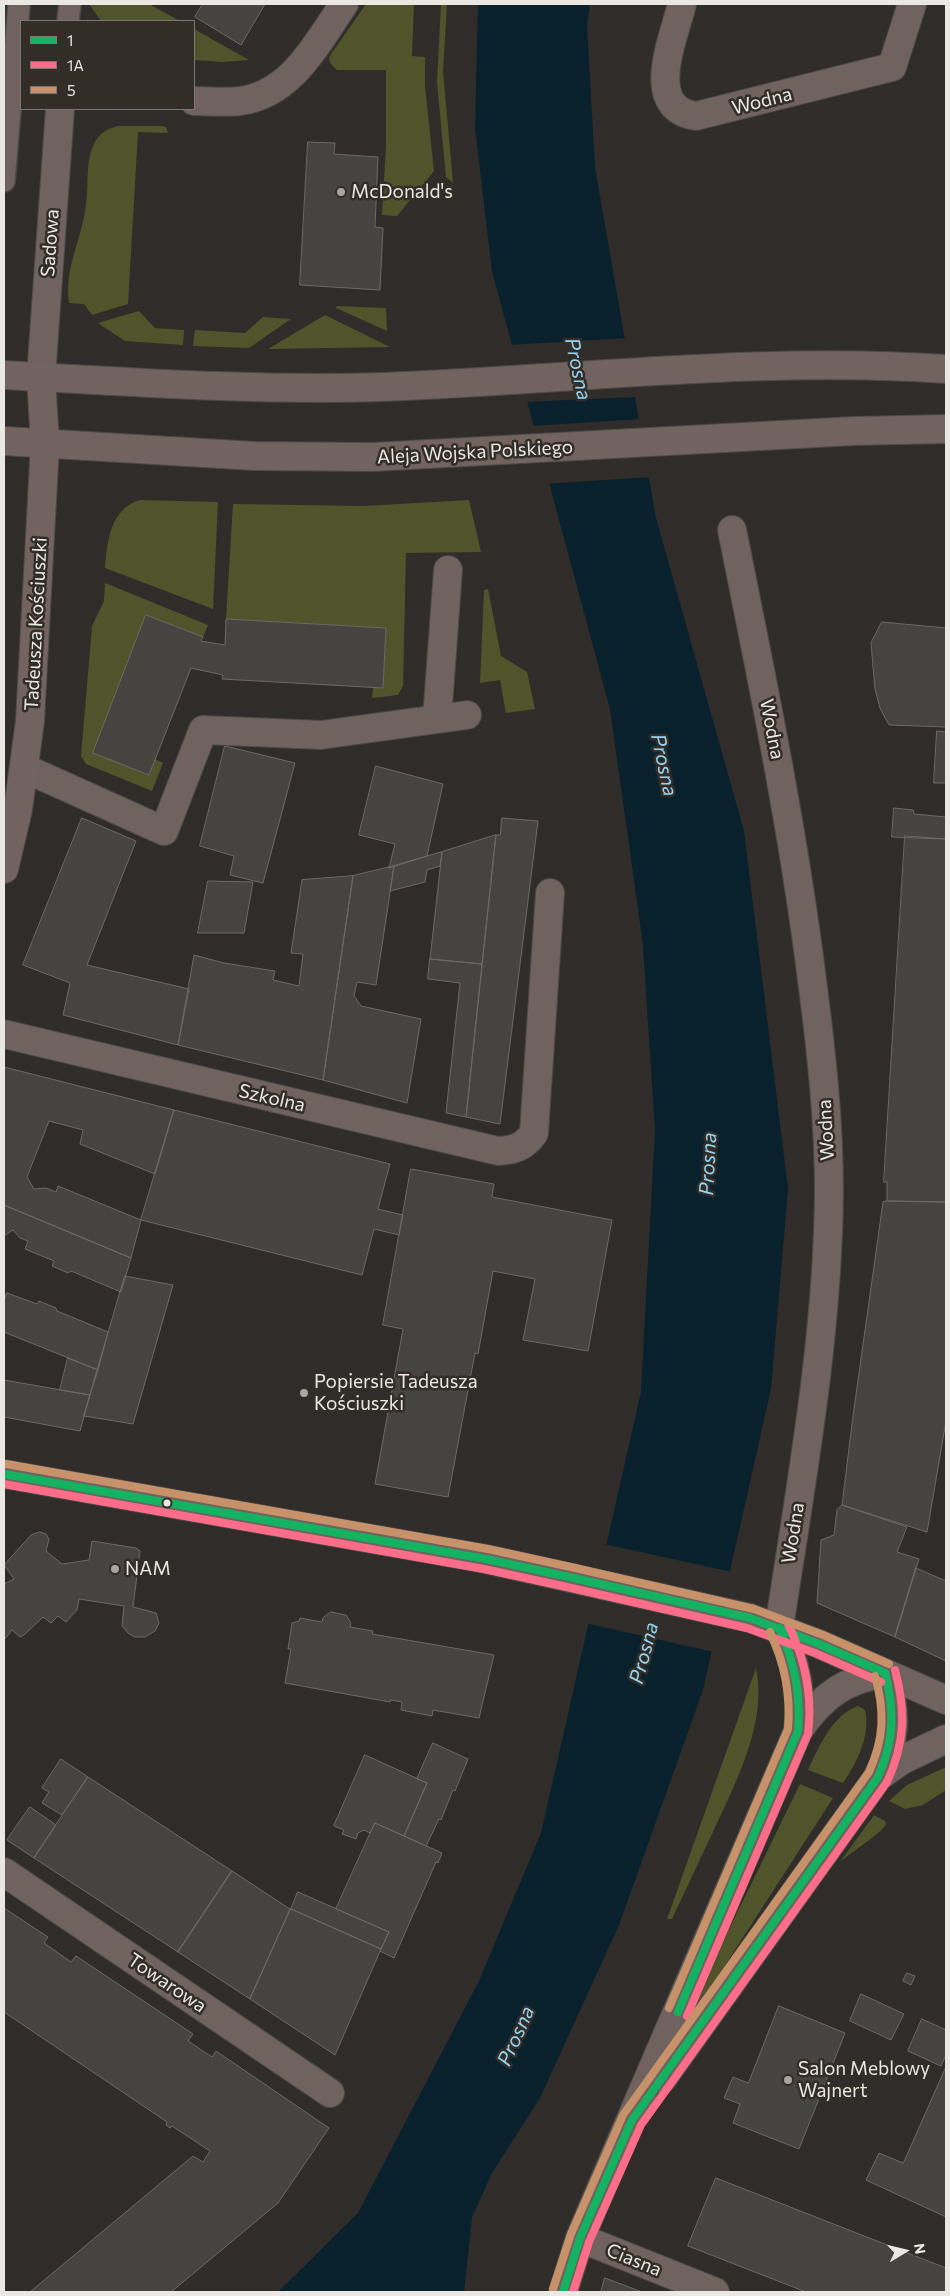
<!DOCTYPE html>
<meta charset="utf-8">
<style>
body{margin:0}
#map{position:relative;width:950px;height:2296px;overflow:hidden;background:#2f2c29;font-family:Commissioner,sans-serif}
canvas{display:block}
.frame{position:absolute;inset:0;border:5px solid #ebe7e3;pointer-events:none}
.legend{position:absolute;left:20px;top:20px;width:175px;height:90px;box-sizing:border-box;background:#322d26;border:1px solid #7c7772;margin:0;padding:6px 9px;list-style:none;font-size:15px;color:#ebe7e3}
.legend li{display:flex;align-items:center;gap:10px;height:25px}
.legend b{width:25px;border:1px solid #7c7772}
.north{position:absolute;left:880px;top:2226px;width:50px;height:50px;-webkit-text-stroke:4px #322d26;paint-order:stroke;rotate:81deg;font-size:14px;font-weight:700;line-height:20px;text-align:center;color:#ebe7e3}
.north::after{content:'';display:block;margin:auto;width:18px;height:22px;background:#ebe7e3;clip-path:polygon(50% 0,100% 100%,50% 72%,0 100%)}
</style>
<div id="map">
<canvas width="950" height="2296"></canvas>
<div class="frame"></div>
<ul class="legend">
<li><b style="height:6px;background:#13b361"></b>1</li>
<li><b style="height:6px;background:#fb6d88"></b>1A</li>
<li><b style="height:6px;background:#c7916a"></b>5</li>
</ul>
<div class="north">N</div>
</div>
<script>
const g = document.querySelector('canvas').getContext('2d');
g.lineJoin = 'round';
function fillPath(path, color) {
  g.fillStyle = color;
  g.fill(path, 'evenodd');
}
function stroke(path, color, width, dash) {
  g.strokeStyle = color;
  g.lineWidth = width;
  g.lineCap = dash ? 'butt' : 'round';
  g.setLineDash(dash || []);
  g.stroke(path);
}
function write(font, color, halo, rows, align = 'center') {
  g.font = font + ' Commissioner,sans-serif';
  g.lineWidth = 5;
  g.setLineDash([]);
  g.textBaseline = 'middle';
  g.strokeStyle = halo;
  g.fillStyle = color;
  for (const [text, x, y, turn = 0] of rows) {
    g.save();
    g.translate(x, y);
    g.rotate((+turn || 0) * Math.PI / 180);
    g.textAlign = isNaN(turn) ? turn : align;
    if (halo) g.strokeText(text, 0, 0);
    g.fillText(text, 0, 0);
    g.restore();
  }
}
fillPath(new Path2D(`
 M89 4H149L180 21H101Z
 M366 4H414L412 56 425 57V86L434 171 397 216 382 215 386 145V70H337L330 63 329 57Z
 M441 4H447L443 71 453 183 446 177 437 83Z
 M194 29 249 60 223 62 194 60Z
 M118 126H162L166 127 168 133 138 132 128 304 92 315 84 304 69 303C64 268 82 239 86 205 89 185 85 163 94 144 99 133 107 129 118 126Z
 M337 306 386 308 387 331 336 308Z
 M139 311 155 328 184 330 183 345 125 341 98 323Z
 M325 315 390 347 268 349Z
 M263 317 291 319 249 348 193 346 195 330 245 333Z
 M139 500 218 502 213 609 105 568C107 542 110 510 139 500Z
 M469 500 481 552 406 553 403 686 398 695 372 698 373 688H383L386 628 226 619 233 504 364 506Z
 M105 583 208 625 203 637 146 615 93 753 149 775 155 759 163 763 152 791 86 764 81 756 92 626 104 601Z
 M488 589 501 656 527 672 535 709 506 713 500 680 480 683 484 590Z
 M756 1668C768 1722 735 1784 713 1832 699 1861 686 1890 672 1919H667Z
 M858 1706 865 1710C871 1735 857 1763 843 1783L808 1770C819 1747 832 1715 858 1706Z
 M946 1767V1790L923 1805 905 1809 889 1801 907 1785Z
 M800 1784 833 1798 704 1998 696 2006V1997Z
 M874 1815 885 1821 886 1824C883 1832 849 1854 840 1862Z`), '#50542b');
fillPath(new Path2D(`
 M478 4H590L587 25 595 168 656 518 744 831 788 1189 771 1389 703 1690 619 1925 540 2098 492 2173 472 2217 464 2292H278L358 2213 479 1981 541 1833 641 1392 655 1131 643 945 610 709 492 271 475 128Z`), '#08212c');
fillPath(new Path2D(`
 M627 338 637 397 524 402 508 345Z
 M641 419 651 477 545 484 530 426Z
 M604 1544 732 1572 714 1652 585 1623Z`), '#2f2c29');
const building = new Path2D(`
 M203 4H265L241 45 195 17Z
 M308 142 335 143 334 154 378 157 375 227 383 228 380 290 300 285Z
 M146 615 203 637 201 641 225 645 226 619 386 628 383 688 222 679 223 675 191 668 149 775 93 753Z
 M882 622 946 628V727L889 725 880 708 875 689 871 643Z
 M937 731 946 732V783H934Z
 M225 746 295 763 263 883 230 875 234 856 200 846Z
 M376 766 443 784 427 856 389 868 395 844 359 835Z
 M894 808 913 810 914 814 946 817V839L892 837Z
 M82 818 136 841 87 965 189 989 178 1045 63 1015 70 983 23 965Z
 M502 818 538 821 500 1124 466 1117 494 853 496 835H500Z
 M496 835 482 964 430 959 442 852Z
 M905 836 946 839V1202L887 1201V1182H884Z
 M442 852 440 866 427 870 425 882 390 891 394 866Z
 M394 866 376 985 357 982 354 996 361 1006 421 1019 407 1103 323 1080 353 876Z
 M353 876 323 1080 178 1045 194 955 224 963 275 971 273 980 299 986 303 954 291 953 302 880Z
 M208 881 253 882 244 933H198Z
 M430 959 482 964 466 1117 446 1113 460 983 428 979Z
 M4 1067 174 1110 155 1174 80 1144 83 1130 49 1121 27 1177 34 1189 46 1188 56 1192 58 1186 141 1220 131 1258 4 1205Z
 M174 1110 390 1164 378 1209 403 1215 399 1235 374 1229 362 1275 141 1220Z
 M411 1169 494 1184 492 1197 612 1220 588 1351 523 1340 535 1279 493 1271 478 1354 475 1353 448 1497 375 1484 403 1329 383 1325Z
 M887 1201 946 1202V1421L927 1532 842 1505 853 1416 883 1202Z
 M4 1205 131 1258 121 1292 71 1271 68 1273 52 1266 54 1261 25 1249 28 1241 20 1238 13 1230 4 1236Z
 M125 1276 173 1285 133 1424 84 1416Z
 M7 1293 37 1304 39 1301 56 1308 57 1311 108 1332 98 1370 4 1332V1301Z
 M68 1358 98 1370 90 1395 60 1390Z
 M4 1380 90 1395 80 1431 4 1417Z
 M842 1505 907 1527 897 1552 919 1559 895 1637 817 1603 821 1540 834 1535 837 1510Z
 M40 1532 46 1534 49 1539 46 1551 62 1564 89 1560 92 1541 136 1548 140 1551 133 1607 156 1613 159 1623 155 1631 145 1637H135L128 1633 122 1626 124 1606 79 1599 77 1610 66 1622 58 1616 51 1623 43 1617 24 1635 20 1637 12 1630 4 1640V1584L14 1579 4 1565 31 1535Z
 M916 1568 946 1581V1661L895 1637Z
 M331 1612 346 1615 351 1623 350 1627 373 1631 372 1634 494 1655 479 1718 433 1710 432 1716 401 1710 402 1702 391 1700 390 1702 285 1683 291 1649H288L292 1623 299 1621 300 1618 322 1622 323 1618Z
 M433 1743 468 1759 455 1791 453 1790 441 1820 439 1819 426 1846 404 1836 427 1783 417 1779Z
 M365 1755 427 1783 404 1836 375 1823 370 1833 364 1830 358 1833 356 1839 342 1834 344 1830 334 1826Z
 M61 1759 88 1777 62 1815 42 1803 49 1792 42 1788Z
 M88 1777 232 1871 178 1952 34 1858Z
 M30 1807 56 1825 34 1858 7 1840Z
 M375 1823 442 1853 438 1863 436 1862 394 1958 380 1951 389 1932 336 1909Z
 M232 1871 290 1909 250 1999 178 1952Z
 M298 1892 389 1932 381 1949 291 1909Z
 M4 1908 48 1937 44 1943 71 1962 76 1956 193 2034 188 2041 212 2057 216 2051 329 2128 278 2203 171 2292H30L193 2156 203 2162 210 2151 172 2126 170 2128 166 2125 167 2122 4 2012Z
 M291 1909 381 1949 335 2055 250 1999Z
 M907 1973 915 1976 911 1985 903 1981Z
 M861 1994 904 2014 891 2040 850 2021Z
 M779 2006 845 2033 799 2149 733 2123 740 2104 724 2098 733 2077 748 2083Z
 M922 2019 946 2030V2055L941 2066 908 2051Z
 M946 2067V2217L866 2180 879 2153 903 2163Z
 M716 2178 946 2268V2292H806L688 2246Z
 M605 2278 642 2292H601Z`);
fillPath(building, '#464441');
stroke(building, '#6c6a67', 1);
const lane = new Path2D(`
 M68 21 70 4
 M4 181 19 4`);
const street = new Path2D(`
 M682 4C674 38 642 108 696 116L892 67 912 4
 M194 101C209 101 225 103 240 101 292 94 317 43 344 4
 M41 377 60 109
 M732 530C762 679 793 828 812 980 821 1049 829 1120 829 1191 828 1337 801 1483 779 1628 797 1664 802 1691 798 1731
 M437 719 448 570
 M24 768 164 831 203 730 321 735 467 715
 M4 1034 498 1151C515 1150 524 1147 534 1133L550 893
 M4 1474 486 1559 750 1618 819 1644 946 1700
 M878 1777 902 1760 946 1739
 M4 1872 330 2093
 M662 2079 878 1777C897 1739 897 1713 885 1673
 M580 2238 715 2292
 M563 2292 580 2238 603 2184 798 1731C822 1696 844 1680 885 1673`);
const secondary = new Path2D(`
 M4 375C130 382 256 391 383 387 570 380 759 356 946 369
 M4 441 254 456 373 457 854 431 946 429
 M4 869 18 809 30 721 45 444 41 377`);
stroke(lane, '#4c4a48', 24);
stroke(street, '#4c4a48', 30);
stroke(secondary, '#4c4a48', 30);
stroke(lane, '#70625f', 21);
stroke(street, '#70625f', 28);
stroke(secondary, '#736360', 28);
stroke(new Path2D(`
 M4 1474 486 1559 569 1577 750 1618 819 1644 885 1673
 M678 2012 798 1731C801 1694 795 1662 779 1628
 M563 2292 580 2238 632 2120 878 1777C894 1741 895 1711 885 1673`), '#13b361', 8);
stroke(new Path2D(`
 M4 1484 484 1569 567 1587 747 1628 815 1653 881 1682
 M687 2016 808 1734C813 1695 805 1659 788 1624
 M573 2292 589 2242 641 2125 887 1782C905 1744 906 1711 895 1670`), '#fb6d88', 8);
stroke(new Path2D(`
 M6 1464 488 1549 571 1567 754 1609 823 1635 889 1664
 M669 2008 788 1729C791 1694 785 1664 770 1632
 M553 2289 571 2234 623 2115 869 1772C884 1739 885 1711 875 1676`), '#c7916a', 8);
for (const [x, y, r, color] of [
 [341,192,5,"#a9a6a2"],
 [304,1393,5,"#a9a6a2"],
 [167,1503,4.5,"#ebe7e3"],
 [115,1569,5,"#a9a6a2"],
 [788,2080,5,"#a9a6a2"]
]) {
  const dot = new Path2D();
  dot.arc(x, y, r, 0, 2 * Math.PI);
  g.fillStyle = color;
  g.fill(dot);
  stroke(dot, '#322d26', 2);
}
write('19px', '#ebe7e3', '#322d26', [
 ["Wodna",762,101,-14],
 ["Sadowa",50,243,-86],
 ["Aleja Wojska Polskiego",475,452,-3],
 ["Tadeusza Kościuszki",36,624,-87],
 ["Wodna",772,729,79],
 ["Szkolna",272,1098,13],
 ["Wodna",826,1130,-93],
 ["Wodna",793,1533,-81],
 ["Towarowa",167,1983,34],
 ["Ciasna",634,2260,22]
]);
write('19px', '#ebe7e3', '#322d26', [
 ["McDonald's",351,192],
 ["Popiersie Tadeusza",314,1382],
 ["Kościuszki",314,1404],
 ["NAM",125,1569],
 ["Salon Meblowy",798,2069],
 ["Wajnert",798,2091]
], 'left');
write('italic 20px', '#94d5f5', '#322d26', [
 ["Prosna",578,369,78],
 ["Prosna",664,765,78],
 ["Prosna",708,1164,-87],
 ["Prosna",644,1653,-75],
 ["Prosna",516,2036,-66]
]);
</script>
